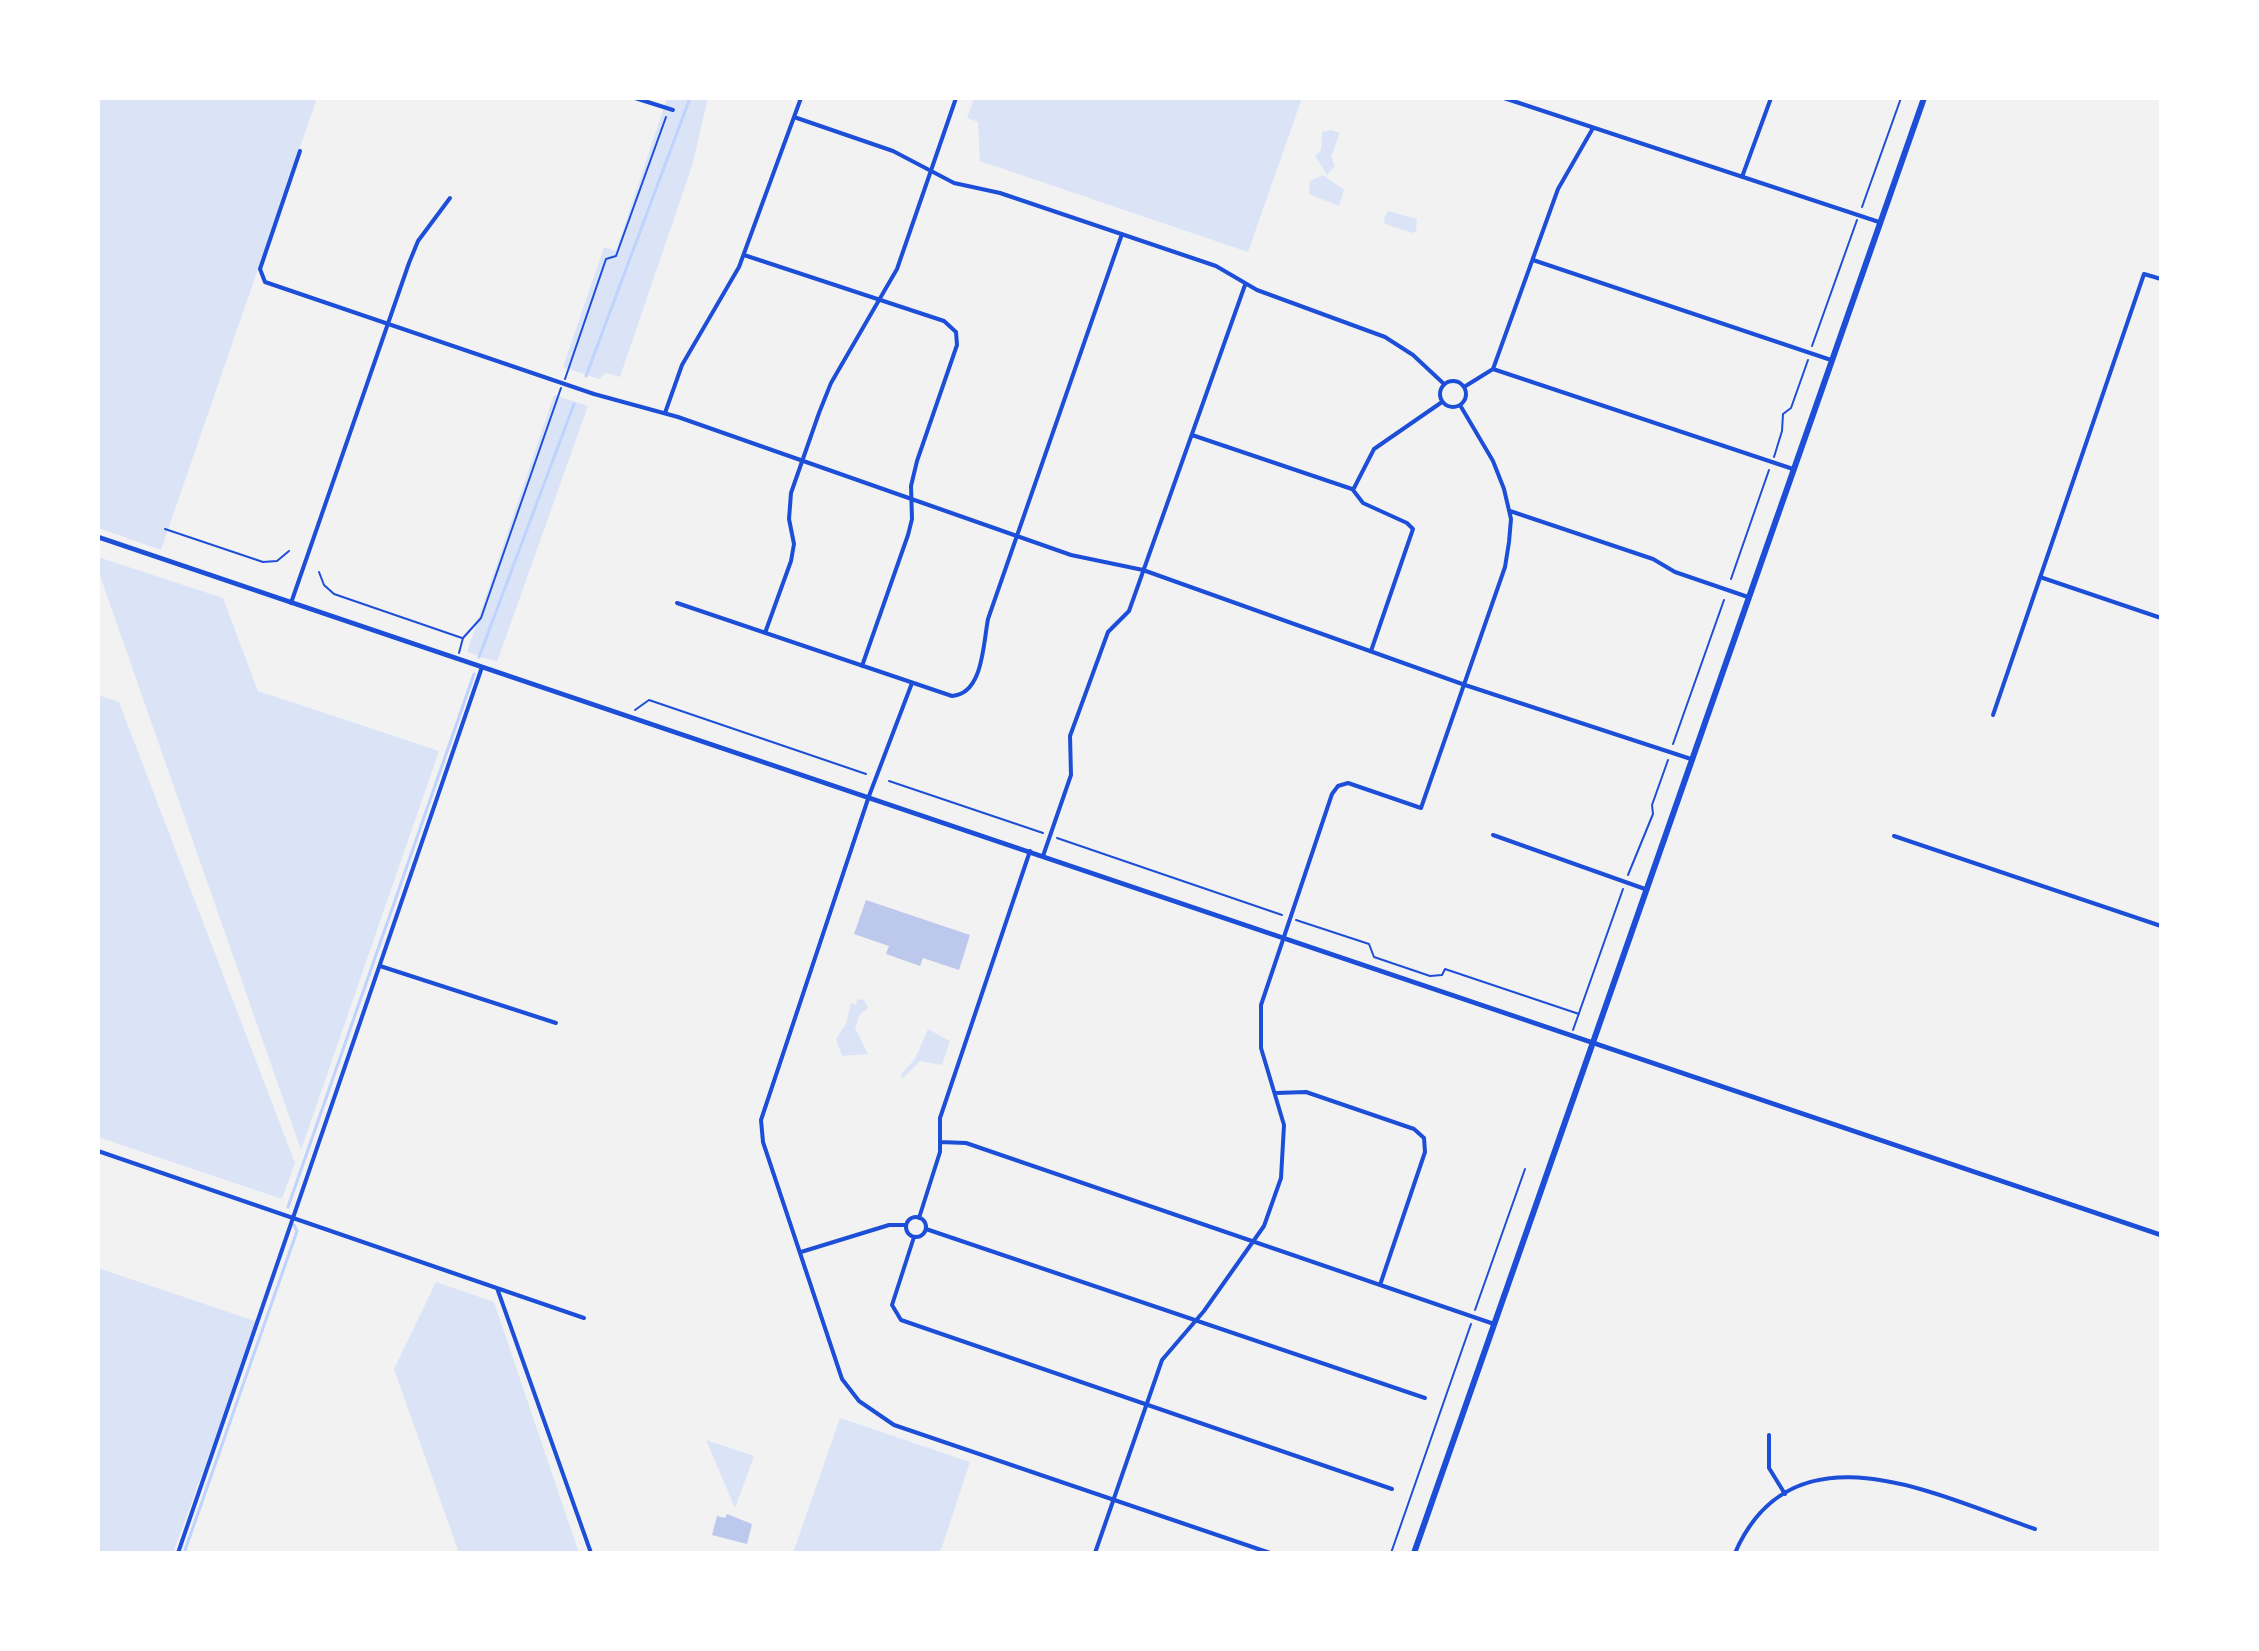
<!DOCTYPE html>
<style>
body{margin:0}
#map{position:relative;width:2259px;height:1651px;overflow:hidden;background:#f2f2f2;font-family:"Work Sans",sans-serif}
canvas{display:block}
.frame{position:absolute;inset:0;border:100px solid #fff;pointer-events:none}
</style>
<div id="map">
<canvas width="2259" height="1651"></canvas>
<div class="frame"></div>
</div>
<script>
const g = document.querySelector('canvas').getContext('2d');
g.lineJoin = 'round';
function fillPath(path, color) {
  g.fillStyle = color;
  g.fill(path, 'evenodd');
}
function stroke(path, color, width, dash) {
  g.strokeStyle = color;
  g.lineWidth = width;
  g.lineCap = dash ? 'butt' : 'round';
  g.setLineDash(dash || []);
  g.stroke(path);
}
fillPath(new Path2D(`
 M98 98H317L161 550 98 528Z
 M667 98H708L692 166 620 377 606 373 599 379 563 367 604 247 616 251Z
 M974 98H1302L1248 252 980 161 978 122 967 118Z
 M1331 130 1340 133 1331 157 1335 166 1327 175 1315 156 1321 150 1322 132Z
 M1323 175 1344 190 1339 206 1309 194 1310 181Z
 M1388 211 1417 219 1416 231 1412 233 1385 224 1384 218Z
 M554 395 588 406 497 662 467 652Z
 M98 557 223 598 258 691 439 751 301 1150 98 570Z
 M98 695 119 702 295 1163 282 1199 98 1137Z
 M857 999 864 1000 868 1008 860 1014 855 1028 868 1054 842 1056 836 1039 846 1024 851 1003 856 1005Z
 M928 1029 950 1041 942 1065 920 1061 902 1079 901 1074 915 1059Z
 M98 1268 258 1322 173 1553H98Z
 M436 1282 494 1302 579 1553H459L394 1369Z
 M840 1418 970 1462 940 1553H793Z
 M706 1440 754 1456 735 1508Z`), '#dbe4f7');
stroke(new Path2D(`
 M586 376 690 98
 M479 657 574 404
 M288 1207 474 674
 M184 1553 297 1231 294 1225`), '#bfd3fe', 3);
fillPath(new Path2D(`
 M866 900 970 935 959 970 923 958 920 966 886 954 889 946 854 934Z
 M727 1514 752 1524 747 1544 712 1535 717 1516 725 1518Z`), '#bdc9ec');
stroke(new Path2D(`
 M1862 207 1901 98
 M1812 346 1857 220
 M565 379 606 259 616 256 666 117
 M1774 457 1782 431 1783 414 1791 408 1808 360
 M165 529 263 562 277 561 289 551
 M319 572 324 585 334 594 462 638
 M1731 579 1769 470
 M459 653 463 638 481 618 561 388
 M635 710 649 700 866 774
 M1673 744 1724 600
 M889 781 1043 833
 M1057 838 1282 915
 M1628 875 1653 814 1652 805 1668 760
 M1296 920 1369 944 1374 957 1430 976 1442 975 1445 969 1579 1014
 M1573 1030 1623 889
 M1475 1310 1525 1169
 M1391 1553 1471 1324`), '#1d4ed8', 2);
stroke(new Path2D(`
 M635 98 673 110
 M1504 98 1879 222
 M794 117 893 151 954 183 1000 193 1216 266 1257 290 1385 337 1413 355 1444 384
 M300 151 260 269 265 282 594 394 678 417 1071 555 1143 570 1465 685 1691 759
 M1742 177 1771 98
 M744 255 944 321 956 332 957 345 917 461 911 486 912 519 908 535 862 666
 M1533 260 1831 360
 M1493 369 1793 469
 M1440 394a13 13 0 1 1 26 0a13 13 0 1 1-26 0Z
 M1464 387 1493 369 1558 189 1593 128
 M665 413 682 365 739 267 801 98
 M1192 435 1352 489
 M1510 511 1653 559 1675 572 1748 597
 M2040 577 2161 618
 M291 603 409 263 418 241 450 198
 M677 603 952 696C983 694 983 645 988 619L1122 234
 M765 633 791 561 794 544 789 519 791 493 819 413 831 383 897 269 956 98
 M1371 651 1413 529 1407 523 1363 503 1353 490 1374 449 1442 402
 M912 683 869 796 761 1120 763 1142 842 1379 859 1401 894 1425 1270 1553
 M1993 715 2144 274 2161 279
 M1493 835 1645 889
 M1894 836 2161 926
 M1043 856 1071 775 1070 736 1108 632 1129 611 1245 285
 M380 966 556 1023
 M1276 1093 1306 1092 1414 1129 1424 1138 1425 1152 1380 1285
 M940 1142 966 1143 1494 1324
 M98 1151 584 1318
 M906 1227a10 10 0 1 1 20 0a10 10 0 1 1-20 0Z
 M919 1218 940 1152V1118L1030 851
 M926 1229 1425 1398
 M914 1237 892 1305 901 1320 1392 1489
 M801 1252 889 1225H906
 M497 1288 591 1553
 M1769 1435V1468L1785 1494
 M178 1553 482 667
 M1095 1553 1162 1360 1204 1311 1264 1226 1281 1178 1284 1125 1261 1048V1005L1332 794 1338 786 1348 783 1421 808 1505 567 1509 542 1511 519 1504 489 1493 461 1460 405
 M1735 1553C1793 1420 1938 1496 2035 1529`), '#1d4ed8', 4);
stroke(new Path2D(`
 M98 537 2161 1235`), '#1d4ed8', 5);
stroke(new Path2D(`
 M1414 1553 1924 98`), '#1d4ed8', 6);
</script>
